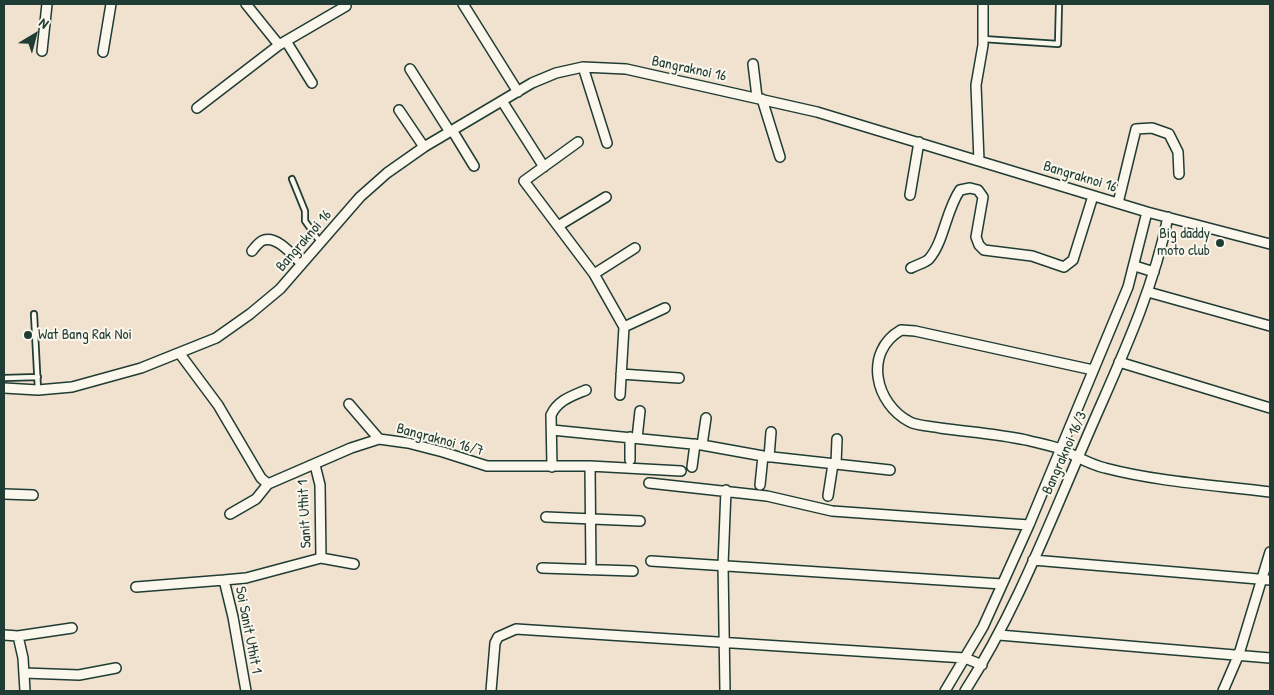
<!DOCTYPE html>
<style>
body{margin:0}
#map{position:relative;width:1274px;height:695px;overflow:hidden;background:#f1e1cf;font-family:"Patrick Hand",sans-serif}
canvas{display:block}
.frame{position:absolute;inset:0;border:5px solid #1f3d34;pointer-events:none}
.north{position:absolute;left:10px;top:10px;width:50px;height:50px;-webkit-text-stroke:4px #fbf7ec;paint-order:stroke;rotate:37deg;font-size:14px;font-weight:700;line-height:20px;text-align:center;color:#1f3d34}
.north::after{content:'';display:block;margin:auto;width:18px;height:22px;background:#1f3d34;clip-path:polygon(50% 0,100% 100%,50% 72%,0 100%)}
</style>
<div id="map">
<canvas width="1274" height="695"></canvas>
<div class="frame"></div>
<div class="north">N</div>
</div>
<script>
const g = document.querySelector('canvas').getContext('2d');
g.lineJoin = 'round';
function stroke(path, color, width, dash) {
  g.strokeStyle = color;
  g.lineWidth = width;
  g.lineCap = dash ? 'butt' : 'round';
  g.setLineDash(dash || []);
  g.stroke(path);
}
function write(font, color, halo, rows, align = 'center') {
  g.font = font + ' "Patrick Hand",sans-serif';
  g.lineWidth = 4;
  g.setLineDash([]);
  g.textBaseline = 'middle';
  g.strokeStyle = halo;
  g.fillStyle = color;
  for (const [text, x, y, turn = 0] of rows) {
    g.save();
    g.translate(x, y);
    g.rotate((+turn || 0) * Math.PI / 180);
    g.textAlign = isNaN(turn) ? turn : align;
    if (halo) g.strokeText(text, 0, 0);
    g.fillText(text, 0, 0);
    g.restore();
  }
}
const service = new Path2D(`
 M983 39 1058 44 1059 4
 M292 179 305 211V221L320 242
 M34 314 38 390
 M4 378 38 377`);
const minor = new Path2D(`
 M246 4 279 45
 M463 4 518 92
 M286 41 312 83
 M42 51 47 4
 M103 52 111 4
 M753 64 757 97
 M583 67 607 143
 M410 69 450 132
 M762 99 780 157
 M502 101 544 167
 M197 108 279 45 346 6
 M399 110 424 147
 M452 130 474 166
 M578 142 524 181 594 274 624 327 620 395
 M979 161 976 85 983 45V4
 M910 195 919 142
 M1118 203 1136 129 1152 128 1169 134 1178 152 1179 174
 M558 226 606 197
 M252 251C255 247 260 241 264 240 278 236 293 256 302 264
 M1135 266 1154 272
 M911 268C916 265 925 263 929 259 944 242 946 210 960 190L970 188 978 190 983 197 976 237 979 245 984 250 1032 256 1064 267 1073 260 1093 196
 M594 274 635 248
 M1148 292 1270 326
 M624 327 665 308
 M180 354 218 405 261 478 268 484 351 448 379 439 408 443 443 452 487 466H590L681 471
 M1119 362 1270 408
 M1093 370 915 331 901 330C863 352 875 404 910 422 918 426 931 426 940 428 969 432 998 434 1026 440 1037 443 1050 445 1060 449 1075 455 1088 464 1105 468 1159 482 1215 485 1270 492
 M621 374 679 378
 M4 388 38 390 72 387 141 368 216 338 250 314 280 289 360 197 387 173 424 147 532 83 556 73 583 67 626 69 817 112 1147 212 1270 244
 M349 404 379 439
 M552 430 702 445 763 456 890 470
 M637 438 640 411
 M702 445 706 418
 M769 457 771 432
 M630 460V437
 M836 464 837 439
 M590 466 591 570
 M552 467 551 415C558 400 572 396 586 390
 M692 467 695 444
 M649 483 767 496 832 511 1029 525
 M760 485 763 456
 M4 494 33 495
 M828 496 833 464
 M230 514 256 499 268 484
 M546 517 640 521
 M321 558 354 564
 M1033 560 1270 580
 M651 561 1002 584
 M542 568 633 571
 M136 587 224 580
 M4 635 18 636 72 628
 M999 635 1270 658
 M18 636 23 658 25 691
 M24 673 79 675 116 668
 M246 691 233 617 224 580 246 578 321 558 320 485 315 465
 M491 691 495 643 498 637 516 629 965 658 982 665
 M725 691 723 565 726 490
 M945 691 983 627 1029 525 1128 287 1147 212
 M965 691C1014 615 1047 529 1083 446 1115 371 1152 297 1168 217
 M1223 691 1239 654 1270 552`);
stroke(service, '#1f3d34', 8);
stroke(minor, '#1f3d34', 12);
stroke(service, '#fbf7ec', 4.5);
stroke(minor, '#fbf7ec', 9);
for (const [x, y, r, color] of [
 [1220,243,5,"#1f3d34"],
 [28,335,5,"#1f3d34"]
]) {
  const dot = new Path2D();
  dot.arc(x, y, r, 0, 2 * Math.PI);
  g.fillStyle = color;
  g.fill(dot);
  stroke(dot, '#fbf7ec', 2);
}
write('15px', '#1f3d34', '#fbf7ec', [
 ["Bangraknoi 16",689,69,12],
 ["Bangraknoi 16",1080,177,17],
 ["Bangraknoi 16",304,241,-49],
 ["Bangraknoi 16/7",440,440,15],
 ["Bangraknoi 16/3",1065,453,-66],
 ["Sanit Uthit 1",305,514,-93],
 ["Soi Sanit Uthit 1",248,630,79]
]);
write('15px', '#1f3d34', '#fbf7ec', [
 ["Big daddy",1210,234],
 ["moto club",1210,251],
 ["Wat Bang Rak Noi",38,335,"left"]
], 'right');
</script>
